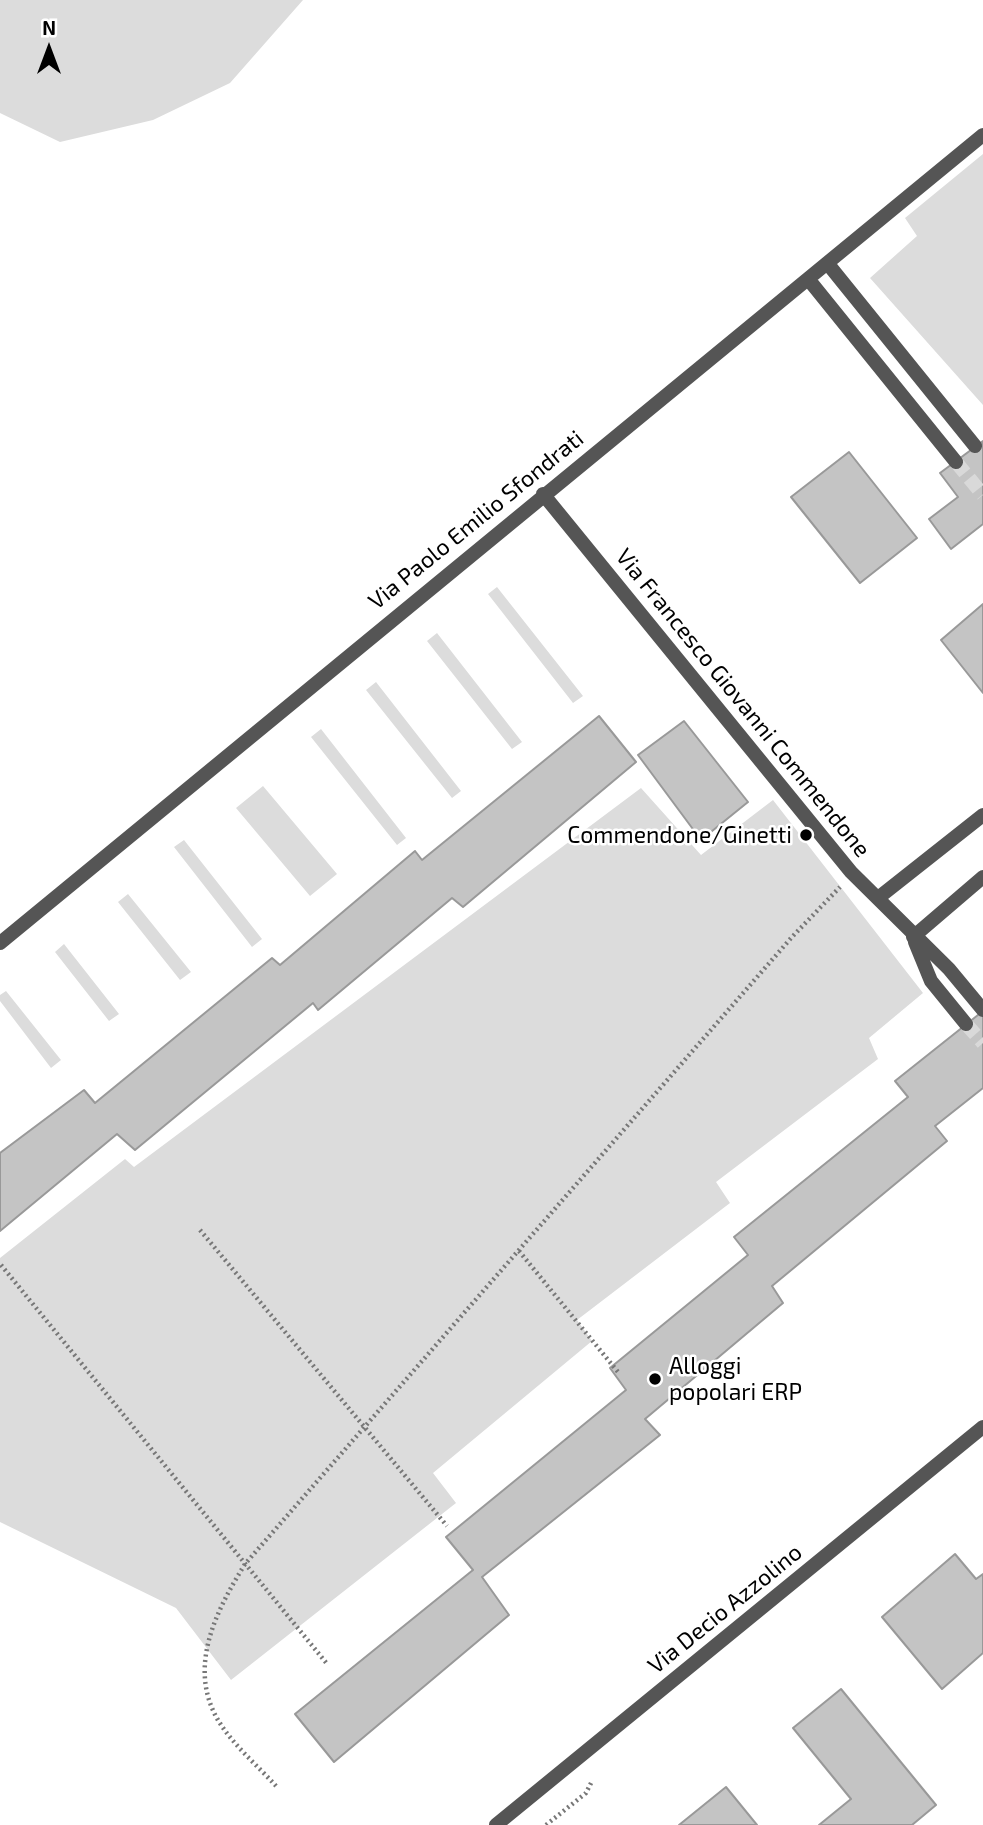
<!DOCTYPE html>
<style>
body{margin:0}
#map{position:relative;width:983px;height:1825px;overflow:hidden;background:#fff;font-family:"Exo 2",sans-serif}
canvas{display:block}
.north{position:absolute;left:14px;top:14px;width:70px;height:70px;-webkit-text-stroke:5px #fff;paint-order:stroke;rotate:0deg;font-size:19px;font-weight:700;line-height:28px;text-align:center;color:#000}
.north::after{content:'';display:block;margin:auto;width:24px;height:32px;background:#000;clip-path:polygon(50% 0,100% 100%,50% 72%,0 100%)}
</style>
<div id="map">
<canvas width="983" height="1825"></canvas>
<div class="north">N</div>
</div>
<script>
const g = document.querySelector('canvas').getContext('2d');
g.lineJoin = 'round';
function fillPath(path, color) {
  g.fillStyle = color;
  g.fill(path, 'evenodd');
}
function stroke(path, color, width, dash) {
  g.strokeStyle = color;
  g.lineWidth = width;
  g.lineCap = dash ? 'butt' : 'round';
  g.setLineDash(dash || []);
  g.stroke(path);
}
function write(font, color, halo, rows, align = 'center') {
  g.font = font + ' "Exo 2",sans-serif';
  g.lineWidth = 5;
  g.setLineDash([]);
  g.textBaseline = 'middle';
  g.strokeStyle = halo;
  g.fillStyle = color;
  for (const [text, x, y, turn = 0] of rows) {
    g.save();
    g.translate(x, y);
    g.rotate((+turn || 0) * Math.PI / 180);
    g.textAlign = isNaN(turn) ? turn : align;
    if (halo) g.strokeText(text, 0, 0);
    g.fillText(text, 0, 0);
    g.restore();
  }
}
fillPath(new Path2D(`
 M0 0H303L230 83 153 120 60 142 0 113Z
 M983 154V405L870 278 917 236 905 218Z
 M497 587 583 696 573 703 488 594Z
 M437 633 522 742 512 749 427 641Z
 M376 682 461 791 452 798 366 690Z
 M321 729 406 838 397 845 311 737Z
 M263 786 337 874 310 896 236 808Z
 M641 788 701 855 773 800 923 993 869 1038 878 1059 716 1182 730 1203 577 1320 592 1341 433 1473 456 1503 231 1680 176 1608 0 1522V1258L125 1159 134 1167Z
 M184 840 262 939 252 947 174 847Z
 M128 894 191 972 180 980 118 902Z
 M64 944 119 1014 109 1021 55 952Z
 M6 991 61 1060 51 1068 0 1001V995Z`), '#dcdcdc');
const building = new Path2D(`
 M983 441V524L951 549 929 519 958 497 940 473Z
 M849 452 917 538 860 583 791 497Z
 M983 604V693L941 640Z
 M599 716 636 762 463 907 452 898 318 1010 313 1003 135 1150 117 1134 0 1231V1153L84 1090 95 1103 272 958 280 965 415 851 422 860Z
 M684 721 748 802 701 840 638 755Z
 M983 1011V1088L935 1126 947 1141 772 1286 783 1303 645 1419 660 1435 482 1577 509 1615 334 1762 295 1714 473 1570 446 1537 626 1390 610 1368 748 1255 734 1237 908 1097 895 1081Z
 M955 1554 976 1579 983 1574V1653L942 1689 882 1617Z
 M841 1689 936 1805 912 1825H819L851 1799 793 1728Z
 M726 1787 757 1825H679Z`);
fillPath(building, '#c4c4c4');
stroke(building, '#999', 2);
stroke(new Path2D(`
 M956 462 983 495
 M966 1024 983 1043`), '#d9d9d9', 14, [14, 7]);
stroke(new Path2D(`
 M200 1230 447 1526
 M519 1251 618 1372
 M1 1265 328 1665
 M276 1786C257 1765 232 1744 218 1720 187 1667 216 1611 245 1564L792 937 840 887
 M546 1825 586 1793 592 1781`), '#777', 4.5, [2, 3.5]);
stroke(new Path2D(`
 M828 264 975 446
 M809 280 956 462
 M543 494 851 872 949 969 983 1010
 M878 898 983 815
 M913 937 983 877
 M915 942 931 981 966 1024
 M0 943 983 135
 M496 1825 983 1427`), '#555', 14);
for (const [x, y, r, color] of [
 [806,835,7,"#000"],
 [655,1379,7,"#000"]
]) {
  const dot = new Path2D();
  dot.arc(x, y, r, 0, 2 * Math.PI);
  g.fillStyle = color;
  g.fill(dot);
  stroke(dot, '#fff', 2.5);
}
write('23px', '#000', '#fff', [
 ["Via Paolo Emilio Sfondrati",476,520,-39],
 ["Via Francesco Giovanni Commendone",743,703,51],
 ["Via Decio Azzolino",725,1609,-39]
]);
write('23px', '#000', '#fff', [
 ["Commendone/Ginetti",792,835],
 ["Alloggi",669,1366,"left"],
 ["popolari ERP",669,1392,"left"]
], 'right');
</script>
